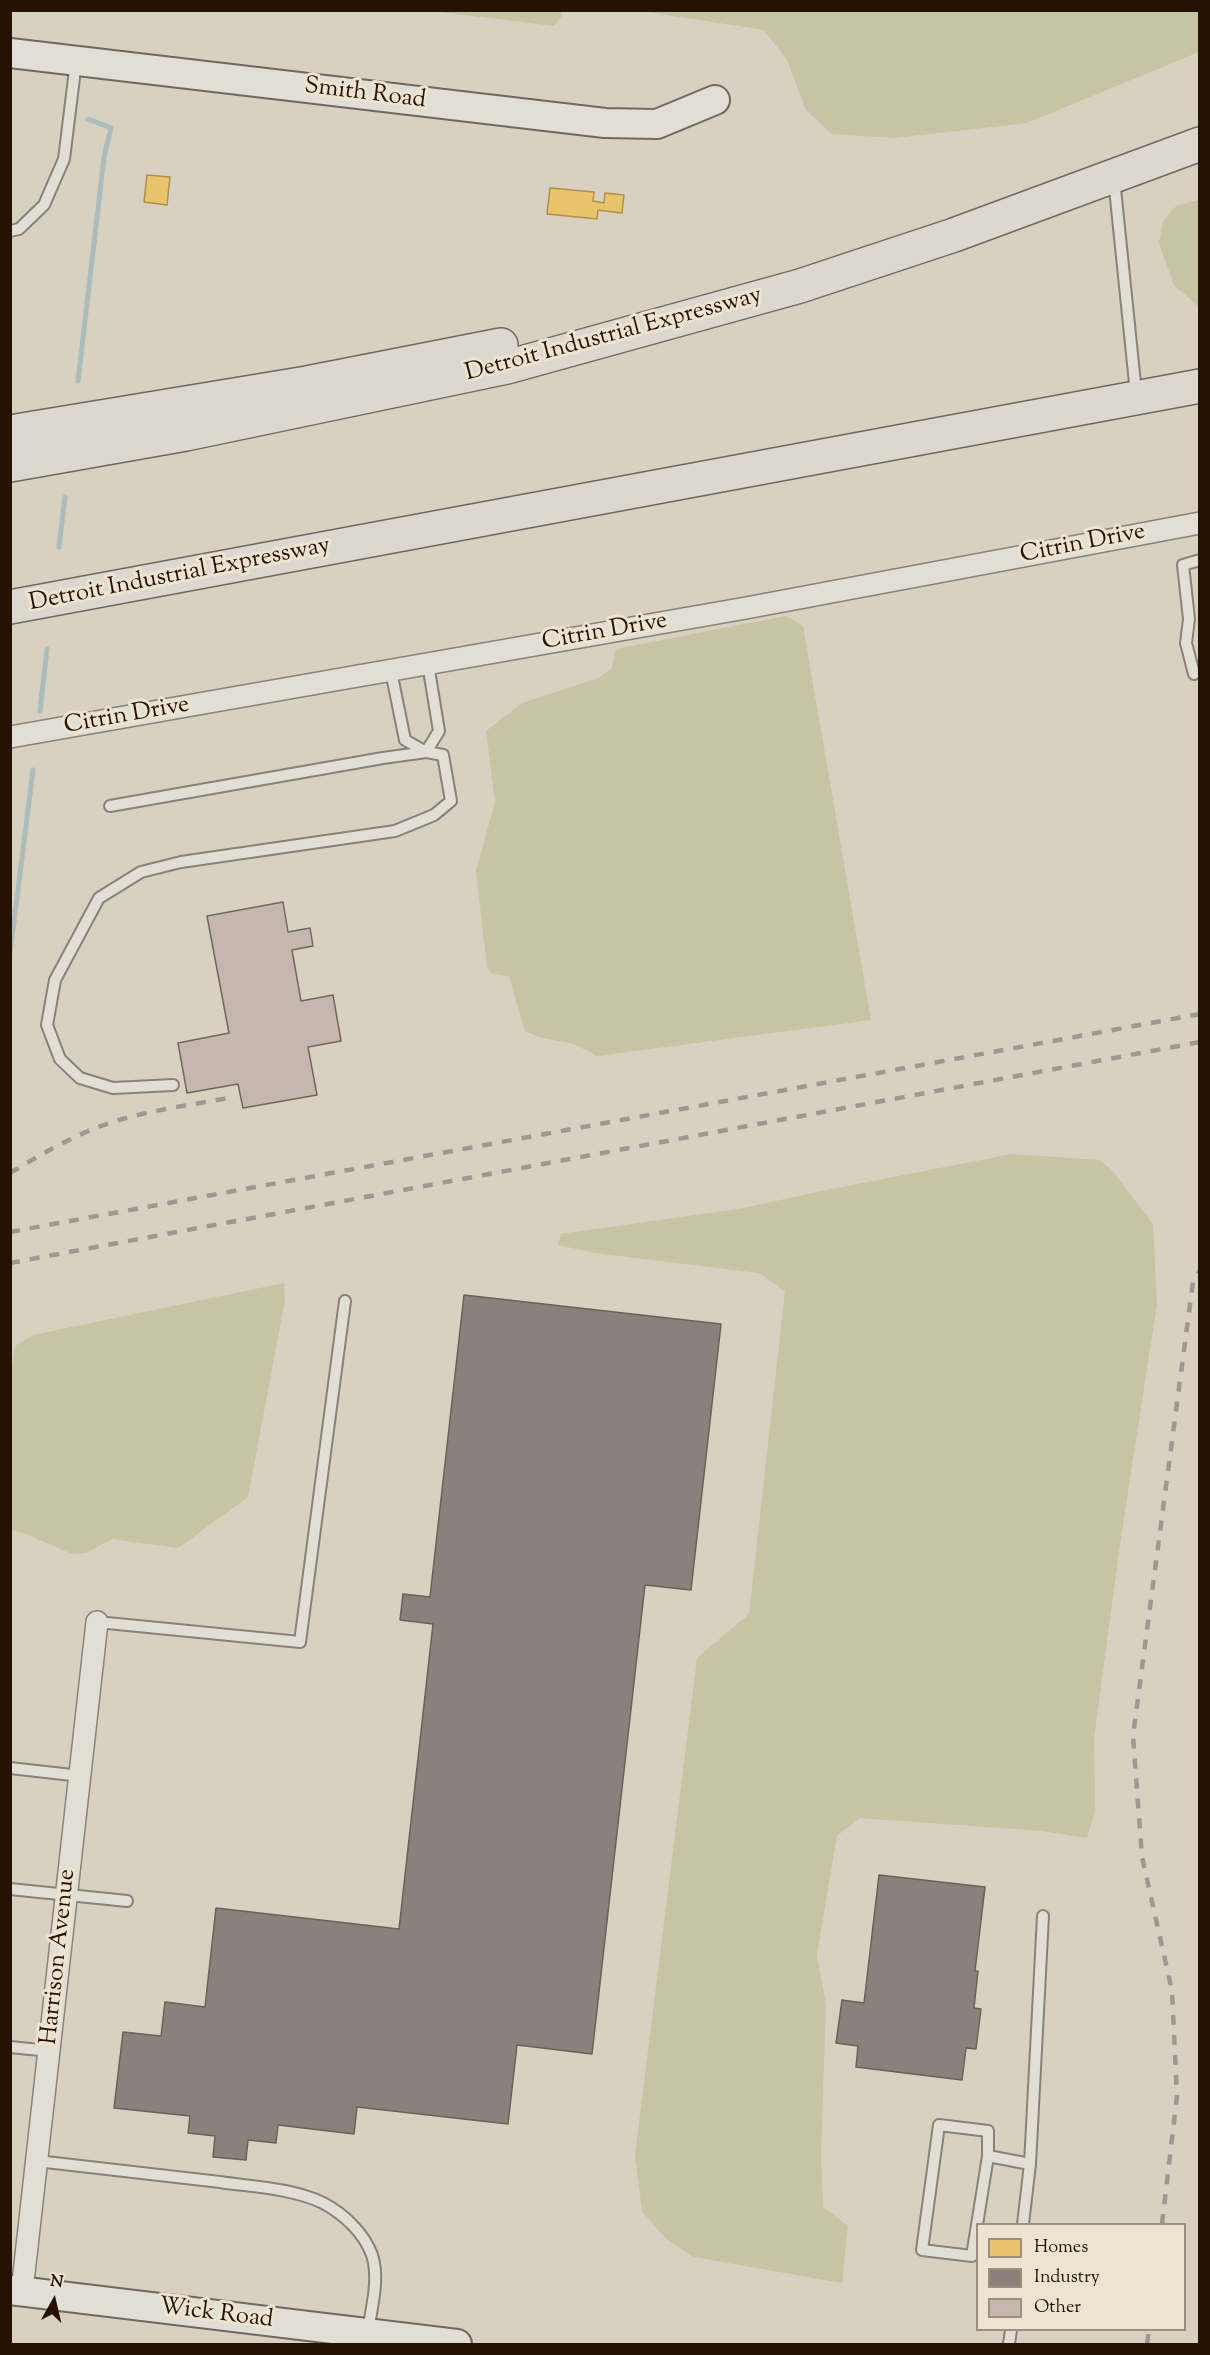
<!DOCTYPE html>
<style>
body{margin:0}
#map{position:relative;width:1210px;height:2355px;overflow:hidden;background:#d8d0c1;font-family:"Sorts Mill Goudy",serif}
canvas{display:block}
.frame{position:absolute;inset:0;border:12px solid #271201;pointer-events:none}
.legend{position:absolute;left:976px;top:2223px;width:210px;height:108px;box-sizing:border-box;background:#ece3d1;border:2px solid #9d8f7e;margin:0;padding:8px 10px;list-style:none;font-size:18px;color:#271201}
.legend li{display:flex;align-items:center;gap:12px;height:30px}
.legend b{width:30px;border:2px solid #9d8f7e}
.north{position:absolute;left:24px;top:2271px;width:60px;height:60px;-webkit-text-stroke:4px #ece3d1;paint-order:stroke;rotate:8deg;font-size:16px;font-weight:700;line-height:24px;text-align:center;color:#271201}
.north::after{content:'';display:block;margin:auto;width:21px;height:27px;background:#271201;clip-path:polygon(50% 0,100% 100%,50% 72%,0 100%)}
</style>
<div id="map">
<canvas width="1210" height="2355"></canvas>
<div class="frame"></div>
<ul class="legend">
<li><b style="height:16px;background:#e9c46a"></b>Homes</li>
<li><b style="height:16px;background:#8a817c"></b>Industry</li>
<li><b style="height:16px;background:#c6b7ae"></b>Other</li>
</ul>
<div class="north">N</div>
</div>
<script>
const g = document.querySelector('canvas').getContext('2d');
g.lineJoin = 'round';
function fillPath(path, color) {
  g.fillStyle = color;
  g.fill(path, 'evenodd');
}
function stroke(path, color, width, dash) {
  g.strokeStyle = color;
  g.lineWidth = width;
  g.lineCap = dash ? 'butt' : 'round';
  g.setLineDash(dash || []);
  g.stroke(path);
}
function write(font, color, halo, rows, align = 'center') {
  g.font = font + ' "Sorts Mill Goudy",serif';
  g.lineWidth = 6;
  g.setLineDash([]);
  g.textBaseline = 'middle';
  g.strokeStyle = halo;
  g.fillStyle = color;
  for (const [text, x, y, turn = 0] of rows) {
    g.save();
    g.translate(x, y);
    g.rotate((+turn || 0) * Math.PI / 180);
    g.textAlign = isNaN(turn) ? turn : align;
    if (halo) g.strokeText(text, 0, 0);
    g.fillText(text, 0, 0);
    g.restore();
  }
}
fillPath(new Path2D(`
 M560 10 562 16 554 26 432 11Z
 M641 11H1199V52L1027 123 894 138 832 134 806 110 787 60 764 30Z
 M1199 200H1200L1199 307 1174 285 1159 243 1163 221 1177 205Z
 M786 616 803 626 871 1020 597 1056 574 1044 539 1037 525 1031 509 976 493 974 487 968 476 871 495 802 486 731 522 703 598 678 612 668 616 649Z
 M1012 1154 1099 1160 1111 1169 1153 1224 1157 1304 1121 1537 1094 1738 1095 1811 1087 1838 1043 1831 859 1818 837 1836 817 1955 826 2005 821 2154 823 2207 848 2226 842 2283 694 2257 666 2239 642 2211 635 2155 697 1658 749 1614 785 1291 759 1273 595 1253 558 1245 561 1234 744 1208 826 1190Z
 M284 1283 285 1300 248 1497 178 1548 112 1539 86 1553 72 1554 26 1534 11 1530 10 1381 15 1346 33 1335Z`), '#c6c4a3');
const homes = new Path2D(`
 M147 175 170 177 167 205 144 202Z
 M550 188 594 192 593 201 604 203 605 193 624 195 622 213 598 210 597 219 547 214Z`);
fillPath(homes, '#e9c46a');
stroke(homes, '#af8f4a', 1.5);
const industry = new Path2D(`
 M464 1295 721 1324 691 1590 645 1585 592 2054 517 2045 508 2124 357 2107 354 2134 278 2125 276 2143 248 2140 246 2160 213 2157 215 2136 188 2133 190 2116 114 2108 123 2032 161 2036 165 2002 205 2007 216 1908 399 1929 433 1624 400 1620 403 1594 430 1597Z
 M879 1875 985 1887 975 1971H978L974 2008 981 2009 976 2049 966 2048 962 2080 856 2067 858 2046 836 2043 842 2000 864 2003Z`);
fillPath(industry, '#8a817c');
stroke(industry, '#6c6057', 1.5);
stroke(new Path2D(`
 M78 381 104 157 111 128 88 119
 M59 547 65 497
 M40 711 47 649
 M10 953 33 770`), '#abbebb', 5);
const building = new Path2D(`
 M283 902 288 932 310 928 313 946 292 950 301 1001 333 995 341 1041 308 1047 317 1095 243 1108 238 1084 187 1093 178 1043 229 1033 207 916Z`);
fillPath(building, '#c6b7ae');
stroke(building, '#70685e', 1.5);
const lane = new Path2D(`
 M1114 179 1136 393
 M10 231 19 229 44 205 64 159 76 62
 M391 671 405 740 426 752
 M1194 674 1186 643 1189 619 1183 565 1200 560
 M426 752 439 731 428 664
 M110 806 383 758 426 752 443 755 451 801 434 815 395 831 181 862 141 872 99 898 55 980 47 1025 60 1059 80 1078 113 1088 173 1085
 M97 1622 300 1642 345 1301
 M10 1768 81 1776
 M10 1889 127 1901
 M10 2047 50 2051
 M939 2125 988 2131V2156L972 2256 922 2250Z
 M988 2156 1030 2164 1023 2224
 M37 2161C98 2168 159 2175 220 2182 253 2187 292 2188 323 2203 344 2214 364 2233 372 2255 380 2279 371 2309 368 2332
 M1030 2164 1043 1916
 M1009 2344 1011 2330`);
const street = new Path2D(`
 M10 737 746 608 1200 523
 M22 2291 97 1622`);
const secondary = new Path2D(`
 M10 53 605 123 657 124 715 100
 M10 2290 457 2344`);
const highway = new Path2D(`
 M10 432 307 383 501 345
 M10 465 186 434 507 367 800 286 954 235 1200 144
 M10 607 1200 386`);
stroke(lane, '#898278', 14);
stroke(street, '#898278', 24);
stroke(secondary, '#70685e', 32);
stroke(highway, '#70685e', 36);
stroke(lane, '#e1ded6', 10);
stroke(street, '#e1ded6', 21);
stroke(secondary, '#e1ded6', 28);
stroke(highway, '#dcd8cf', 33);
stroke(new Path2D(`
 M10 1173C40 1155 69 1138 101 1126 142 1111 186 1106 228 1098
 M10 1232 1200 1014
 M10 1263 1200 1042
 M1162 2224 1177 2096 1172 1991 1142 1857 1133 1736 1193 1282 1200 1270
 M1147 2344 1149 2330`), '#9d9891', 4.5, [10, 10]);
write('24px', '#271201', '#ece3d1', [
 ["Smith Road",365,95,7],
 ["Detroit Industrial Expressway",614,336,-15],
 ["Citrin Drive",1083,545,-11],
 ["Detroit Industrial Expressway",180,576,-11],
 ["Citrin Drive",605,633,-10],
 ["Citrin Drive",127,717,-10],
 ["Harrison Avenue",60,1957,-84],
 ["Wick Road",216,2315,7]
]);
</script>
